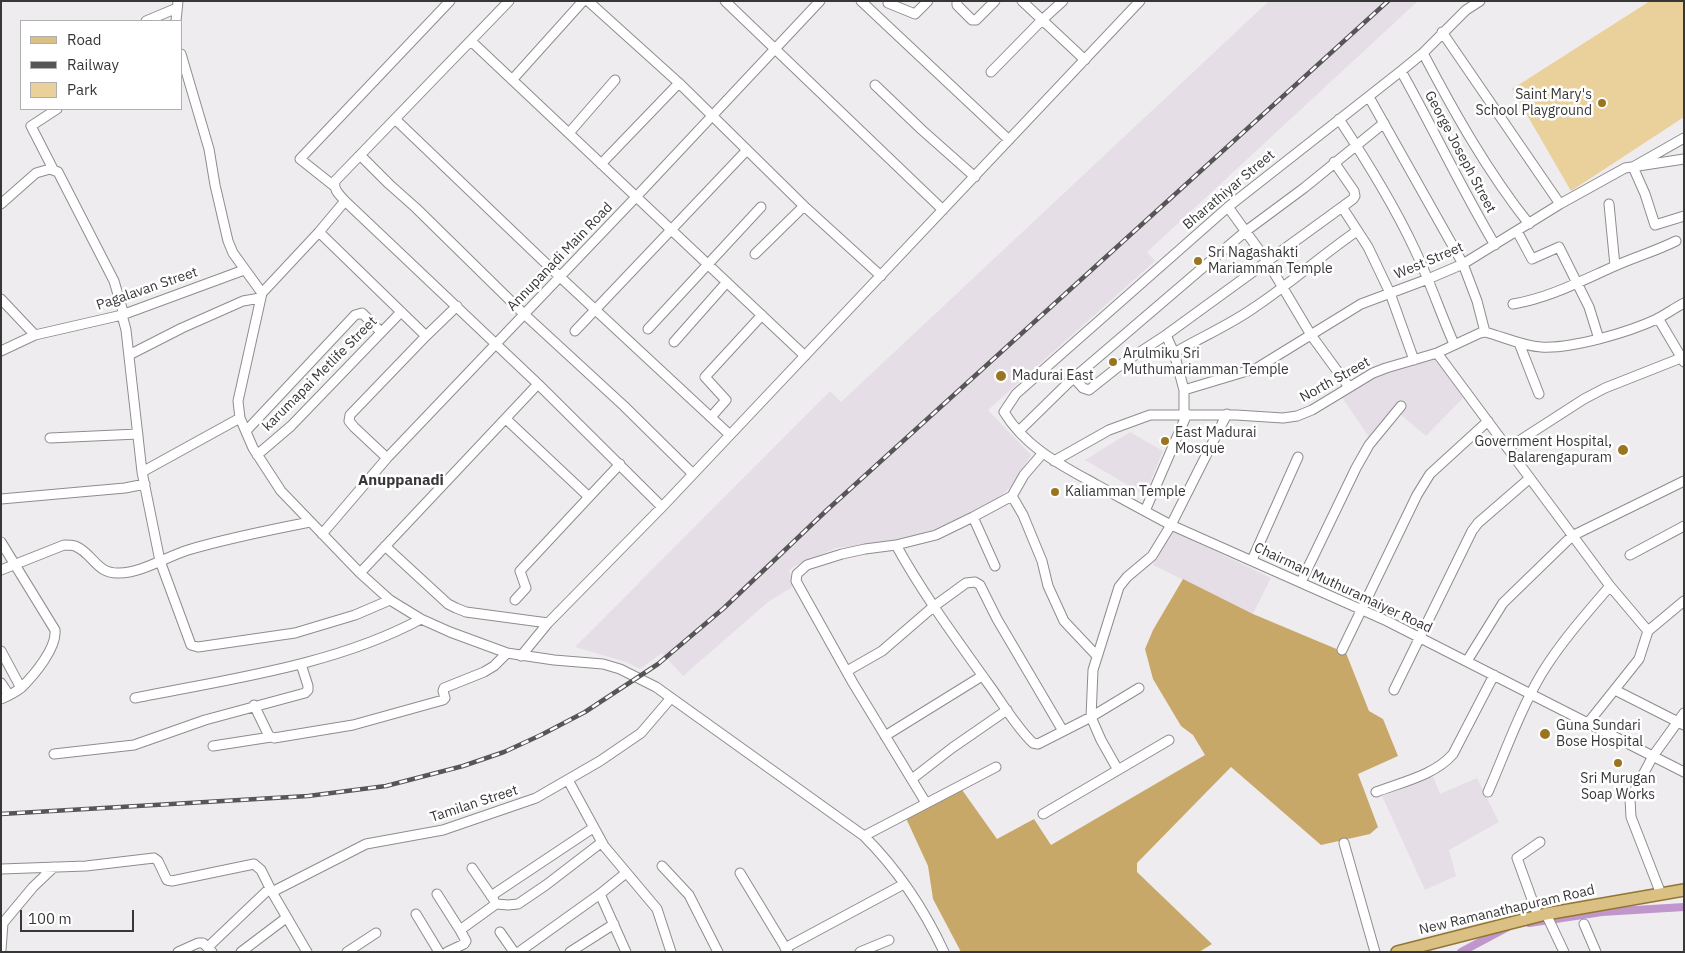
<!DOCTYPE html>
<style>
body{margin:0}
#map{position:relative;width:1685px;height:953px;overflow:hidden;background:#efecef;font-family:"IBM Plex Sans",sans-serif}
canvas{display:block}
.frame{position:absolute;inset:0;border:2px solid #383738;pointer-events:none}
.legend{position:absolute;left:20px;top:20px;width:162px;height:90px;box-sizing:border-box;background:#fff;border:1px solid #afafaf;margin:0;padding:6px 9px;list-style:none;font-size:15px;color:#383738}
.legend li{display:flex;align-items:center;gap:10px;height:25px}
.legend b{width:25px;border:1px solid #afafaf}
.scale{position:absolute;left:20px;top:910px;width:114px;height:22px;box-sizing:border-box;border:2px solid #383738;border-top:0;padding-left:6px;font-size:15px;line-height:18px;white-space:nowrap;color:#383738;-webkit-text-stroke:4px #fff;paint-order:stroke}
</style>
<div id="map">
<canvas width="1685" height="953"></canvas>
<div class="frame"></div>
<ul class="legend">
<li><b style="height:6px;background:#dac083"></b>Road</li>
<li><b style="height:6px;background:#575657"></b>Railway</li>
<li><b style="height:14px;background:#ead09b"></b>Park</li>
</ul>
<div class="scale">100 m</div>
</div>
<script>
const g = document.querySelector('canvas').getContext('2d');
g.lineJoin = 'round';
function fillPath(path, color) {
  g.fillStyle = color;
  g.fill(path, 'evenodd');
}
function stroke(path, color, width, dash) {
  g.strokeStyle = color;
  g.lineWidth = width;
  g.lineCap = dash ? 'butt' : 'round';
  g.setLineDash(dash || []);
  g.stroke(path);
}
function write(font, color, halo, rows, align = 'center') {
  g.font = font + ' "IBM Plex Sans",sans-serif';
  g.lineWidth = 5;
  g.setLineDash([]);
  g.textBaseline = 'middle';
  g.strokeStyle = halo;
  g.fillStyle = color;
  for (const [text, x, y, turn = 0] of rows) {
    g.save();
    g.translate(x, y);
    g.rotate((+turn || 0) * Math.PI / 180);
    g.textAlign = isNaN(turn) ? turn : align;
    if (halo) g.strokeText(text, 0, 0);
    g.fillText(text, 0, 0);
    g.restore();
  }
}
fillPath(new Path2D(`
 M1269 1H1418L1147 252 1155 261 988 410 1031 455 1012 486 997 499 954 521 933 530 897 541 836 548 793 567 789 571 794 586 768 602 683 676 662 653 640 669 626 662 575 647 830 391 841 402Z
 M1430 357 1435 359 1463 398 1426 436 1394 409 1369 437 1341 396 1379 374Z
 M1130 432 1163 451 1145 495 1085 460Z
 M1171 530 1271 578 1253 614 1153 565Z
 M1433 776 1440 794 1477 778 1499 822 1449 850 1456 876 1425 890 1382 796Z`), '#e6dee7');
fillPath(new Path2D(`
 M1650 1H1684V117L1571 191 1512 89Z`), '#ead09b');
fillPath(new Path2D(`
 M1183 579 1253 614 1346 653 1369 711 1383 719 1398 756 1358 774 1378 827 1370 834 1321 845 1231 767 1137 863V872L1212 944 1199 952H961L933 899 928 866 905 816 960 787 997 839 1034 819 1051 845 1205 755 1193 735 1181 726 1153 679 1145 649 1153 630Z`), '#c8a868');
stroke(new Path2D(`
 M1529 923 1602 912 1684 907
 M1461 952 1508 927`), '#c196cc', 8);
const minor = new Path2D(`
 M588 1 679 83 804 206 881 276
 M725 1 943 210
 M861 1 1009 140
 M957 1V5L972 20H976L995 1
 M1022 1 1085 60
 M1480 1 1466 10 1423 53 1401 71 1228 207 1016 394 1004 412C1026 448 1061 465 1097 485 1121 498 1146 512 1171 525L1387 621 1684 772
 M888 3 915 14 928 1
 M146 21 177 8
 M176 21 178 1
 M1442 32 1560 204
 M471 41 805 356
 M1423 53C1454 112 1487 171 1529 224
 M181 54 209 149 215 185 228 241 233 253 262 293 238 401 240 418 253 448 281 491 360 573 390 600 421 619 450 632 507 653 554 660 603 664 620 669 656 687 864 836C897 869 924 909 944 952
 M1401 71C1433 128 1461 188 1495 245
 M991 72 1042 20 1063 1
 M512 80 583 1
 M875 85 922 130 975 177
 M1369 97 1463 264 1477 301 1485 332
 M395 119 559 276 730 435
 M1339 119C1366 160 1393 203 1414 248 1429 279 1440 312 1454 344
 M569 133 615 80
 M1684 138 1633 167 1645 194 1655 225 1684 216
 M360 155 389 184 416 208 524 314 624 406 693 474
 M601 164 679 83
 M53 169 31 126 57 109
 M334 186 300 159 450 1
 M345 201 538 384 662 507
 M1 204 36 173 50 169 58 172 114 281 124 315
 M1609 204 1615 266
 M1228 207 1267 261 1311 335 1349 387
 M1342 207 1368 247 1390 293 1414 360
 M1517 231 1532 259 1559 247 1589 307 1599 339
 M319 232 426 336
 M755 254 804 206
 M262 293 319 232 345 201C340 195 333 190 335 181L509 1
 M1 299 35 335
 M1513 304C1549 298 1581 281 1615 266 1635 257 1656 251 1676 241
 M122 315 126 330 142 472 160 561 191 645 198 647 295 633 355 615 390 600
 M1658 318 1684 362
 M648 329 761 207
 M575 331 747 150
 M674 342 727 282
 M1519 343 1539 394
 M1 351 35 335 122 315 244 270
 M1174 353C1201 337 1230 325 1255 307 1291 283 1322 255 1357 231
 M1437 353 1610 586 1648 631
 M129 355 182 328 243 301 260 298
 M1074 378 1083 388 1089 390 1123 363 1166 335
 M1184 390 1257 368 1361 304 1428 279 1463 264 1560 204 1625 168 1684 159
 M1184 415V390L1174 353 1166 335 1353 199 1355 196 1354 191 1334 162
 M711 417 726 400 705 377 762 315
 M506 419 589 497 520 571 526 588 515 600
 M246 431 355 315 362 313 381 332
 M1019 431 1068 383 1200 270 1246 231 1304 188 1384 123
 M50 438 138 434
 M1508 448 1584 399 1605 388 1681 358
 M257 455 291 426 401 312
 M387 458 354 427 349 421 350 415 426 336 457 306
 M1054 461 1109 430 1150 415H1236L1283 418 1297 416 1312 410 1373 373 1386 368 1437 353 1480 333 1485 332C1504 337 1522 346 1541 347 1572 349 1629 332 1657 319 1666 314 1675 308 1684 303
 M142 472 240 418
 M1012 496 1023 515 1042 561 1048 586 1064 621 1097 656
 M589 497 620 464
 M1 499 125 488 145 484
 M1145 511 1187 414
 M973 517 995 566
 M322 534 387 458 636 197 820 1
 M1 542 55 630C57 648 34 675 22 687 16 692 8 696 1 699
 M896 545C923 594 955 637 987 682 1001 701 1016 727 1033 743L1038 744 1091 717 1139 688
 M385 546 448 604 456 608 466 612 548 623
 M1630 555 1684 526
 M1252 560 1298 457
 M1 570 64 545C68 545 72 545 75 546 93 553 96 574 119 573 141 573 166 557 188 550 228 538 269 530 310 522
 M360 573 538 384
 M1301 582 1356 468 1369 445 1401 406
 M1342 650 1417 495 1430 474 1488 421
 M1 651 21 688
 M521 656 548 623 662 507 1140 1
 M1467 661 1503 603 1572 536 1684 481
 M847 671 882 651 933 607 966 583 975 582 980 585 997 619 1063 731
 M1 683 9 695
 M1394 690 1472 531 1478 523 1530 478
 M1615 690 1684 725
 M135 698C229 679 336 665 421 619
 M254 705 269 736 274 738 353 725 443 700 445 698 443 691 444 688 484 672 494 666 507 653
 M1588 723 1639 659 1648 631 1684 601
 M885 736 982 676
 M213 746 271 737
 M54 754 134 745 205 720 305 693 308 690V686L301 664
 M1118 770 1101 740 1091 717 1093 670 1119 587 1127 577 1152 556 1171 525 1227 414
 M912 779 952 748 1007 710
 M568 780 604 846 657 909 671 952
 M1376 792C1402 782 1435 775 1453 754L1494 675
 M1488 792C1505 753 1520 710 1542 673 1561 642 1586 614 1610 586
 M926 803 853 683 796 581 797 574 807 565 842 554 865 549 896 545 936 535 973 517 1012 496 1024 475 1042 454
 M1043 814 1169 740
 M864 836 996 767
 M1344 843 1375 952
 M662 866 689 895 718 952
 M472 868 494 900
 M1 869 86 866 154 858 158 861 166 878 167 880 172 881 254 864 261 870 272 892 307 952
 M740 873 788 952
 M272 892 366 844 443 830 536 798 600 761 641 733 671 698
 M437 894 460 930
 M1661 894 1631 817 1630 799 1653 756 1684 713
 M491 896 593 828
 M496 904 508 905 518 904 546 885 602 842
 M416 914 439 952
 M1546 914 1564 952
 M1538 916 1517 858 1540 842
 M1584 924 1596 952
 M500 932 514 952
 M208 947 270 888
 M785 948 904 884
 M1 950 3 923 33 887 54 867
 M178 952 198 943H203L212 952
 M241 952 286 918
 M347 952 376 933
 M447 952 464 944 466 941 460 930 496 904
 M519 952 600 894
 M570 952 614 924
 M626 952 600 894 626 873
 M860 952 889 940`);
const major = new Path2D(`
 M1397 952 1546 914 1684 890`);
stroke(minor, '#8f8c8f', 11);
stroke(major, '#927533', 14);
stroke(minor, '#fff', 9);
stroke(major, '#dac083', 11);
const rail = new Path2D(`
 M1 814 308 796 386 786 463 766 504 752 541 735 585 712 658 664 724 608 827 510 1388 1`);
stroke(rail, '#575657', 4.5);
stroke(rail, '#fff', 2.5, [8]);
for (const [x, y, r, color] of [
 [1602,103,5,"#997520"],
 [1198,261,5,"#997520"],
 [1113,362,5,"#997520"],
 [1001,376,6,"#997520"],
 [1165,441,5,"#997520"],
 [1623,450,6,"#997520"],
 [1055,492,5,"#997520"],
 [1545,734,6,"#997520"],
 [1618,763,5,"#997520"]
]) {
  const dot = new Path2D();
  dot.arc(x, y, r, 0, 2 * Math.PI);
  g.fillStyle = color;
  g.fill(dot);
  stroke(dot, '#fff', 2);
}
write('14px', '#383738', '#fff', [
 ["Saint Mary's",1592,95,"right"],
 ["School Playground",1592,111,"right"],
 ["Sri Nagashakti",1208,253],
 ["Mariamman Temple",1208,269],
 ["Arulmiku Sri",1123,354],
 ["Muthumariamman Temple",1123,370],
 ["Madurai East",1012,376],
 ["East Madurai",1175,433],
 ["Mosque",1175,449],
 ["Government Hospital,",1612,442,"right"],
 ["Balarengapuram",1612,458,"right"],
 ["Kaliamman Temple",1065,492],
 ["Guna Sundari",1556,726],
 ["Bose Hospital",1556,742],
 ["Sri Murugan",1618,779,"center"],
 ["Soap Works",1618,795,"center"]
], 'left');
write('14px', '#383738', '#fff', [
 ["George Joseph Street",1460,152,62],
 ["Bharathiyar Street",1229,190,-40],
 ["Annupanadi Main Road",560,257,-46],
 ["West Street",1429,261,-23],
 ["Pagalavan Street",147,289,-19],
 ["karumapai Metlife Street",320,374,-45],
 ["North Street",1335,380,-29],
 ["Chairman Muthuramaiyer Road",1343,588,25],
 ["Tamilan Street",474,804,-18],
 ["New Ramanathapuram Road",1507,910,-13]
]);
write('bold 15px', '#383738', '#fff', [
 ["Anuppanadi",401,481]
]);
</script>
